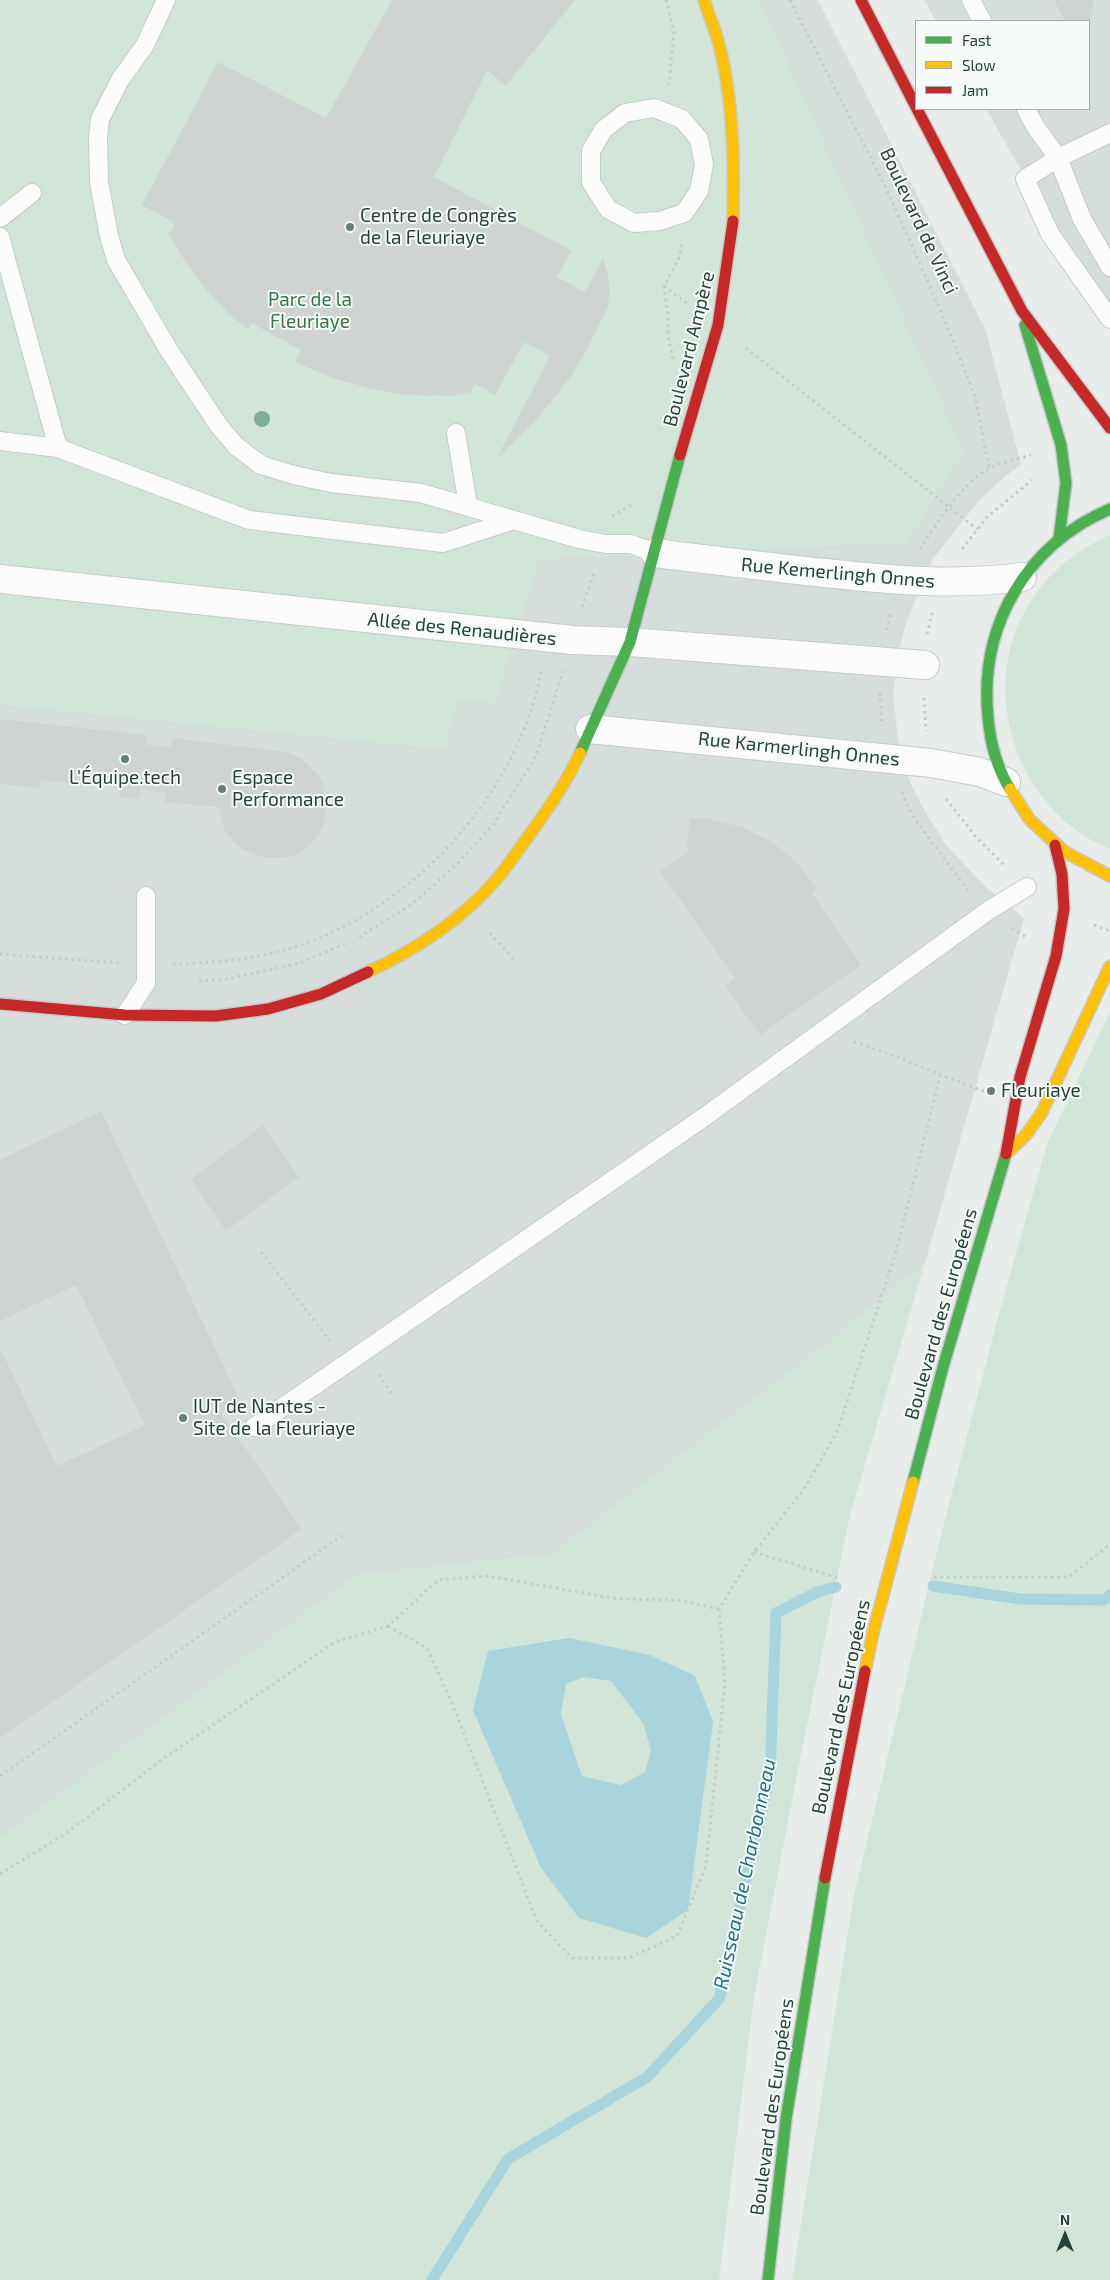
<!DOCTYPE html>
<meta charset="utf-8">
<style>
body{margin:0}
#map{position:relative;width:1110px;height:2280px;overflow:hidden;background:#e8edeb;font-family:"Exo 2",sans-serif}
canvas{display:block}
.legend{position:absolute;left:915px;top:20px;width:175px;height:90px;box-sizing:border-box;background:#f7fbf9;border:1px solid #a3b1ad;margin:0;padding:6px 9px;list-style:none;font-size:15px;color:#24423a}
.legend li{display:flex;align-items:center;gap:10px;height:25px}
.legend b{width:25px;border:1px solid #a3b1ad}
.north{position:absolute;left:1040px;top:2210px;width:50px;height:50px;-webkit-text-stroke:4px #f7fbf9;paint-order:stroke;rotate:0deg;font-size:14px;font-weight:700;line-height:20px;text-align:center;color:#24423a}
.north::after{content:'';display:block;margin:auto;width:18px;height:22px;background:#24423a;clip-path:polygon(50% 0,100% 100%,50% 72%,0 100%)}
</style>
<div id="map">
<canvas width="1110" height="2280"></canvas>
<ul class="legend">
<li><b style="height:6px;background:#4caf50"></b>Fast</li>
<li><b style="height:6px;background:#ffc107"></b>Slow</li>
<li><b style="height:6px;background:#c62828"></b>Jam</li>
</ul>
<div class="north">N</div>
</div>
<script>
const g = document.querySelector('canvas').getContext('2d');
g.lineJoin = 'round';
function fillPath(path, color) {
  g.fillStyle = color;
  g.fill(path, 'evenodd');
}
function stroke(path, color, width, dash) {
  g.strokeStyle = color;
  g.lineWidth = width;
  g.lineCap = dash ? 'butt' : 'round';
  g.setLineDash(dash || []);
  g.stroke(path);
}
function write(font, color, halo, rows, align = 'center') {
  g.font = font + ' "Exo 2",sans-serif';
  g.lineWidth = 4;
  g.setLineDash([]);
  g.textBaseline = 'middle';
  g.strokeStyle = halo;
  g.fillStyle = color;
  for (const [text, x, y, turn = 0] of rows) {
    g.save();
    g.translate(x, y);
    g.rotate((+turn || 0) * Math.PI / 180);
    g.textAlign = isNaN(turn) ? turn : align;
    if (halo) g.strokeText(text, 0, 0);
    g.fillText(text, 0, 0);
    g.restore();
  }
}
fillPath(new Path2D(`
 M0 0H818L986 331 1021 465 1003 478 978 502 932 560 906 623 899 652 893 695 898 737 910 783 926 813 947 846 988 889 1024 918 925 1263 838 1335 551 1555 357 1575 0 1839Z
 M924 0H1110V326L986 109H1089V21H936Z`), '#d6dedb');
fillPath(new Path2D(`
 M0 0H759L964 452 906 542 539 559 495 703 458 699 445 749 0 704Z
 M1110 535V849C1019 812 977 695 1026 609 1045 575 1075 551 1110 535Z
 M1110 1012V2280H792L854 1895 942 1531 1000 1310 1047 1144Z
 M925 1263 850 1515 800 1760 754 1997 719 2280H0V1839L357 1575 551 1555 838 1335Z`), '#d1e6d8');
fillPath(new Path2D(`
 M569 1638 650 1655 695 1676 713 1722 688 1910 646 1938 579 1918 541 1868 473 1710 488 1651ZM584 1677 611 1681 643 1723 651 1750 645 1772 621 1785 582 1776 561 1714 566 1684Z`), '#a9d4db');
stroke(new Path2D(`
 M933 1586 1020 1599 1104 1600 1110 1595
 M432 2280 508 2159 647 2077 719 1999 770 1775 776 1613 817 1592 836 1587`), '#a9d4db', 11);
fillPath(new Path2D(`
 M392 0H575L506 86 487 70 434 177 572 251 557 277 585 292 603 258 608 275 610 294 607 309 585 353 570 378 538 418 497 458 550 356 524 342 495 395 475 384 471 392 451 396 404 395 380 391 332 378 295 362 301 350 251 323 248 330 227 312 203 286 179 252 167 231 171 232 175 223 142 205 218 62 326 118Z
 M1054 0H1094L1090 21H1065Z
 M0 719 147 735V745L171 747 172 738 288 752 302 759 320 777 324 786 327 804 324 823 320 833 313 842 303 851 291 857 265 858 242 849 227 834 223 826 219 807 164 802 165 793 141 790 140 799 119 797 120 788 40 780 39 788 0 784Z
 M687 818 708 819 742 827 769 840 785 852 798 864 817 889 812 893 861 965 760 1035 725 986 735 978 660 871 689 851 686 845 690 822Z
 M101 1111 241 1402 220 1412 302 1529 0 1738V1348L57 1466 145 1425 76 1285 0 1321V1160Z
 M263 1125 299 1177 226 1231 191 1179Z`), '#cfd4d2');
const lane = new Path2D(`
 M166 0 145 45 120 80 100 119 98 138 99 182 109 236 116 260 170 352 219 426 236 446 261 465 294 475 331 483 421 493 579 539 606 544H631L655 553
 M971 0 982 21
 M654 108 682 119 699 139 704 165 699 191 684 213 660 221 634 223 608 209 591 182V151L603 130 625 113Z
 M1026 109 1035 126 1058 158 1082 219 1110 267
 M1110 133 1058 158 1025 179 1050 234 1110 319
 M0 218 32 193
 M0 237 58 448 249 520 443 543 514 520
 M456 433 468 505
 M0 441 58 448
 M125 1015 146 983V896
 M254 1427 700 1120 989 910 1027 887`);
const street = new Path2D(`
 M655 553C712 560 768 567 825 573 891 580 955 586 1022 577
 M0 579 572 640 630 642 925 665
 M590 729 931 763 980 772 1006 782`);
const fast = new Path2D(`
 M1025 325 1061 445 1066 483 1059 538
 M580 753 630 642 680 455
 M1010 789C997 768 990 741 988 717 979 626 1026 545 1110 509
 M913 1482 943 1367 1006 1154
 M768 2280 786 2119 825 1878`);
const slow = new Path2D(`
 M704 0C709 16 716 32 720 48 734 104 734 164 733 221
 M1010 789 1030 820 1065 852 1110 876
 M368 972C415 950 462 919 496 880 508 866 519 849 530 834 549 808 567 782 580 753
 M1006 1154 1026 1135 1042 1112 1110 966
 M865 1671 873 1633 913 1482`);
const jam = new Path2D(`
 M861 0 916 107
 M917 109 1022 311 1110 428
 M680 455 718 325 733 221
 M0 1004 125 1015 216 1016 268 1009 321 994 368 972
 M1006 1154 1020 1077 1056 956 1064 909 1062 874 1055 845
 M825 1878 865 1671`);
stroke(lane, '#c5cac8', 20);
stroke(street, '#c5cac8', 30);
stroke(fast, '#c3cbc8', 14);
stroke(slow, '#c3cbc8', 14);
stroke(jam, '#c3cbc8', 14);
stroke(new Path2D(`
 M666 0 674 32 669 85
 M790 0 886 188 940 309 975 396 989 468
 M664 286 689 305
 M746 348 977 529
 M673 359 668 335V317L664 286 680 256 682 243
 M612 516 633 504
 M920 549C933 527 967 478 990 468 1002 462 1018 459 1031 455
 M962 549 987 517 1032 480
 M582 607 595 571
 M887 630 891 611
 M927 634 932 613
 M880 693 882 726
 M924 698 926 731
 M902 792 908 808 923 830 969 892
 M946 799 976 837 1006 867
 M1094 925 1110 931
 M1012 928 1026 937
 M490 933 516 962
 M359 937 411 905 455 866 493 825 536 756 563 671
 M0 954 119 963
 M173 964C214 963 256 959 295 947 416 907 519 792 542 668
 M199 981 222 980 300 963 349 942
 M854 1042C899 1056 941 1076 986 1092
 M261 1252 330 1341
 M379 1375 394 1397
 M754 1552 838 1578
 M934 1577H1069L1110 1544
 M388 1626 427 1648 456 1713 537 1921 572 1958H629L677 1936 706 1866 725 1683 719 1609 754 1552 804 1489 837 1432 896 1252 940 1076
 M0 1776 343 1535
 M0 1874 65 1834 164 1758 335 1642 388 1626 438 1580 488 1576 617 1599 677 1600 719 1609`), '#c3ccca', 3, [2.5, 4]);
stroke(lane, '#fcfcfc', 18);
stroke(street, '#fcfcfc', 28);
stroke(fast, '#4caf50', 11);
stroke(slow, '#ffc107', 11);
stroke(jam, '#c62828', 11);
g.fillStyle = '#81ae93';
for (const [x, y] of [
 [262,419]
]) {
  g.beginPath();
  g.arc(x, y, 8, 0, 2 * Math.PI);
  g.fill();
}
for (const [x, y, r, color] of [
 [350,227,5,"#697e78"],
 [125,759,5,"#697e78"],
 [222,789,5,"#697e78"],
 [991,1091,5,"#697e78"],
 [183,1418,5,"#697e78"]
]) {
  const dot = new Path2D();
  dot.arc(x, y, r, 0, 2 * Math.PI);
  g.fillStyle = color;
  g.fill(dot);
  stroke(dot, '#f7fbf9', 2);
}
write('19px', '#24423a', '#f7fbf9', [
 ["Centre de Congrès",360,216],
 ["de la Fleuriaye",360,238],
 ["L'Équipe.tech",125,778,"center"],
 ["Espace",232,778],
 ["Performance",232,800],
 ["Fleuriaye",1001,1091],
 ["IUT de Nantes -",193,1407],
 ["Site de la Fleuriaye",193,1429]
], 'left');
write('19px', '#24423a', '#f7fbf9', [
 ["Boulevard de Vinci",919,221,65],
 ["Boulevard Ampère",689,349,-76],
 ["Rue Kemerlingh Onnes",838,573,5],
 ["Allée des Renaudières",462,629,6],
 ["Rue Karmerlingh Onnes",799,749,6],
 ["Boulevard des Européens",941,1314,-74],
 ["Boulevard des Européens",841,1707,-78],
 ["Boulevard des Européens",772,2107,-82]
]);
write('19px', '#2d7a4b', '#f7fbf9', [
 ["Parc de la",310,300],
 ["Fleuriaye",310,322]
]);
write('italic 20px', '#1c6f80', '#f7fbf9', [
 ["Ruisseau de Charbonneau",745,1874,-78]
]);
</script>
